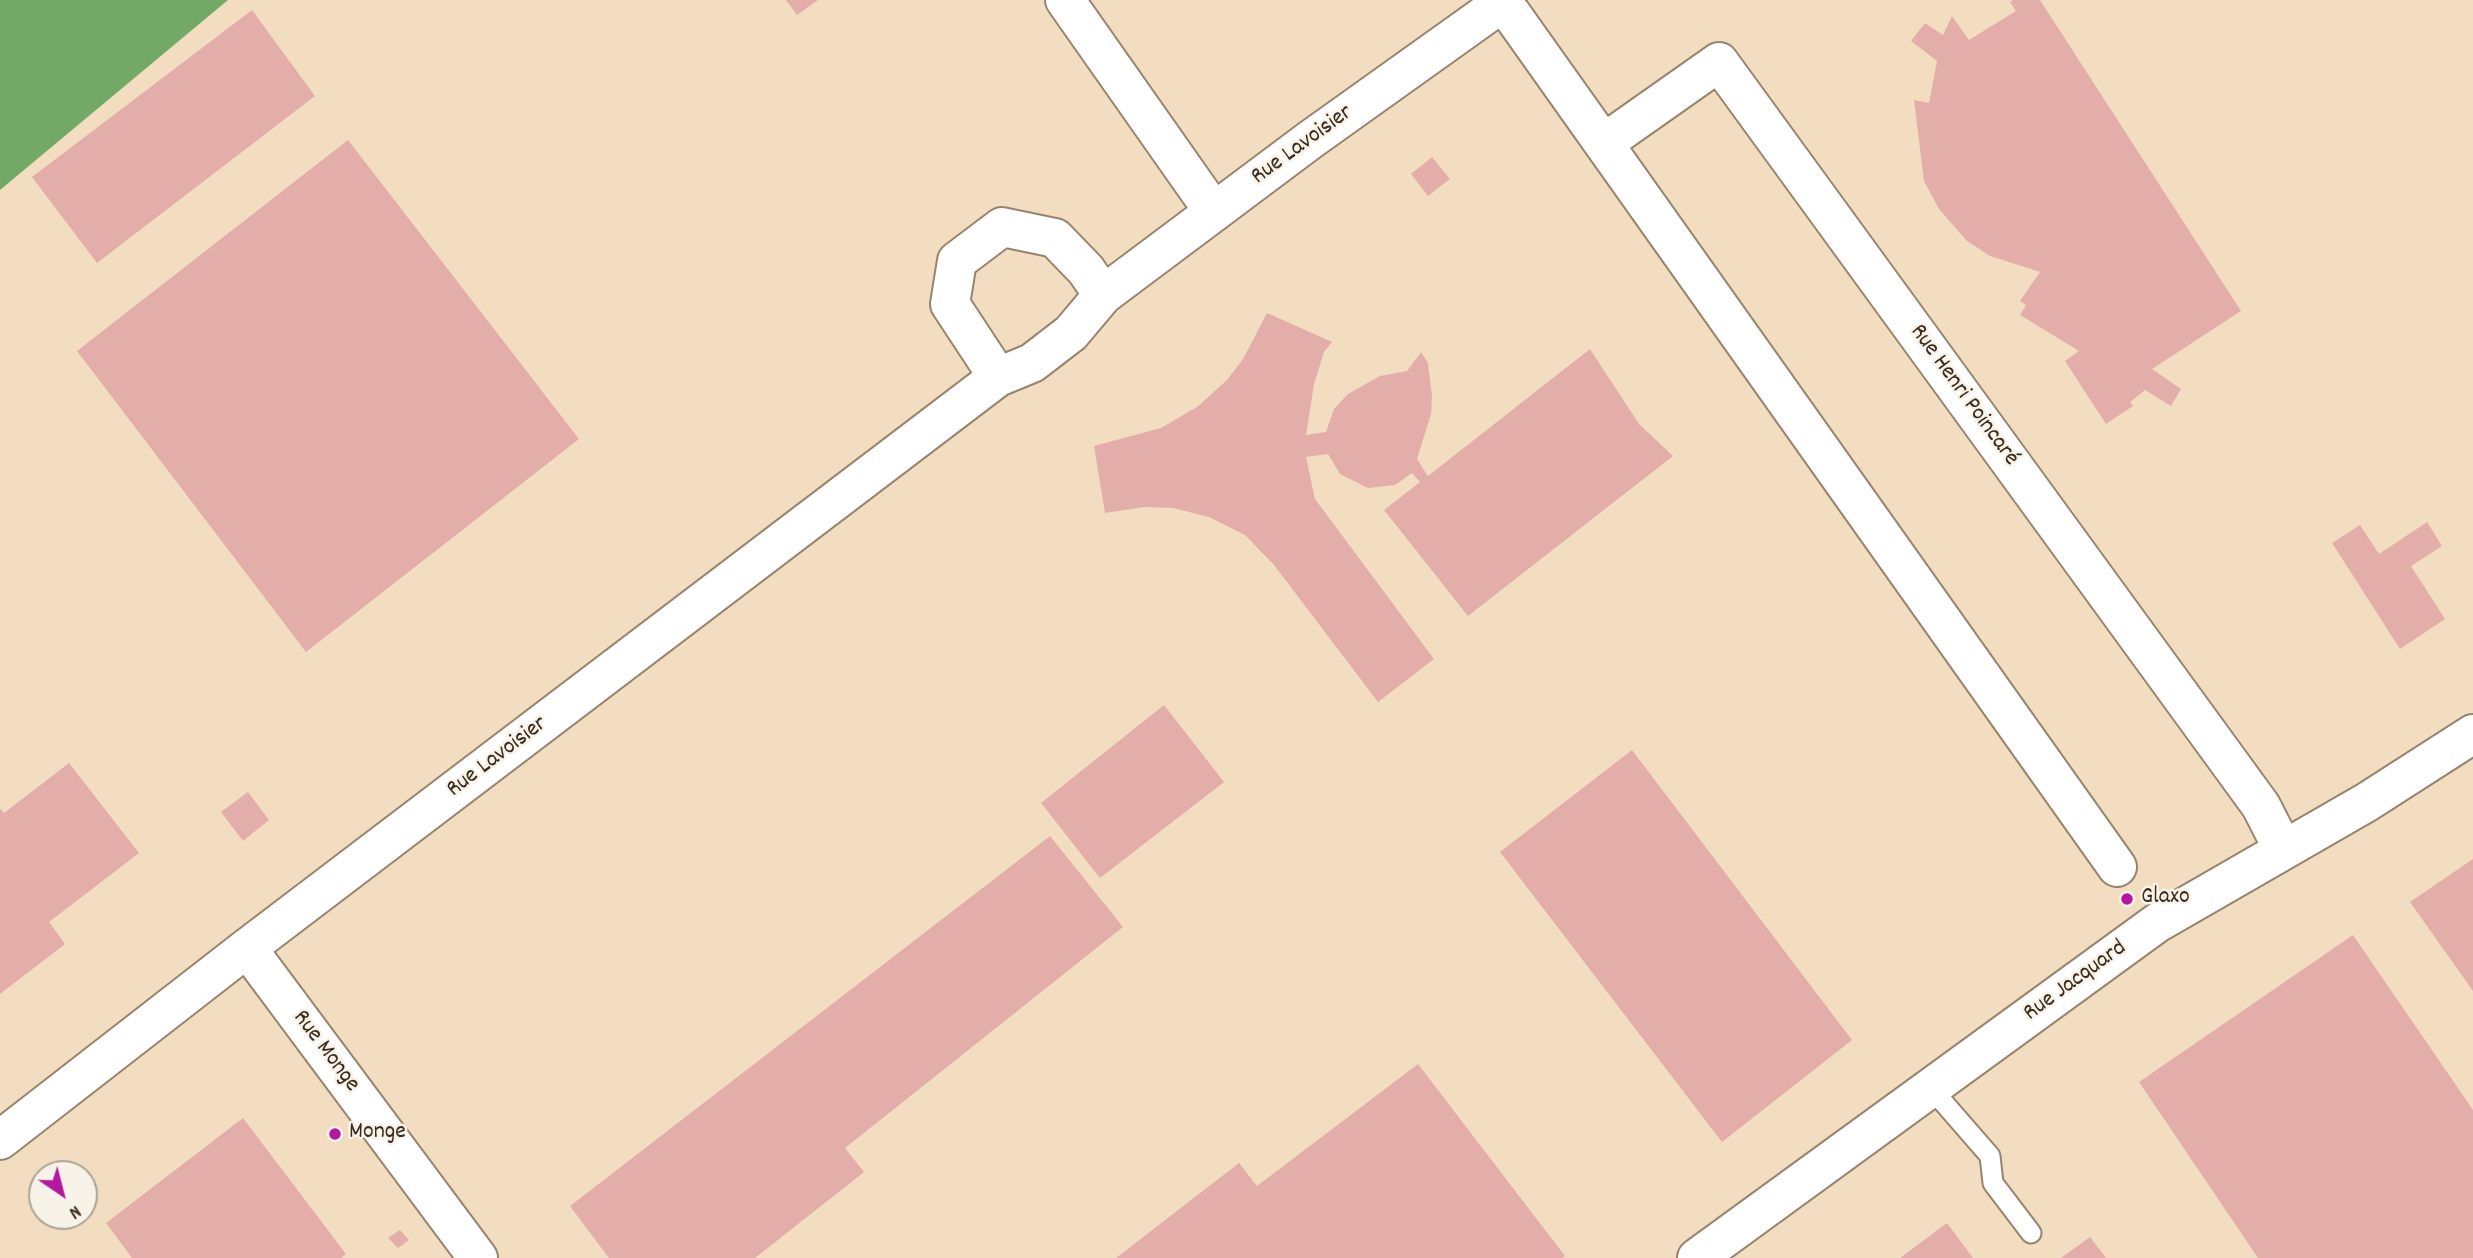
<!DOCTYPE html>
<meta charset="utf-8">
<style>
body{margin:0}
#map{position:relative;width:2473px;height:1258px;overflow:hidden;background:#f2ddc0;font-family:Dekko,sans-serif}
canvas{display:block}
.north{position:absolute;left:28px;top:1160px;width:70px;height:70px;box-sizing:border-box;background:#f7f3e8;border:2px solid #aca397;border-radius:50%;rotate:145deg;font-size:19px;font-weight:700;line-height:28px;text-align:center;color:#3b2a1e}
.north::after{content:'';display:block;margin:auto;width:24px;height:32px;background:#b5179e;clip-path:polygon(50% 0,100% 100%,50% 72%,0 100%)}
</style>
<div id="map">
<canvas width="2473" height="1258"></canvas>
<div class="north">N</div>
</div>
<script>
const g = document.querySelector('canvas').getContext('2d');
g.lineJoin = 'round';
function fillPath(path, color) {
  g.fillStyle = color;
  g.fill(path, 'evenodd');
}
function stroke(path, color, width, dash) {
  g.strokeStyle = color;
  g.lineWidth = width;
  g.lineCap = dash ? 'butt' : 'round';
  g.setLineDash(dash || []);
  g.stroke(path);
}
function write(font, color, halo, rows, align = 'center') {
  g.font = font + ' Dekko,sans-serif';
  g.lineWidth = 5;
  g.setLineDash([]);
  g.textBaseline = 'middle';
  g.strokeStyle = halo;
  g.fillStyle = color;
  for (const [text, x, y, turn = 0] of rows) {
    g.save();
    g.translate(x, y);
    g.rotate((+turn || 0) * Math.PI / 180);
    g.textAlign = isNaN(turn) ? turn : align;
    if (halo) g.strokeText(text, 0, 0);
    g.fillText(text, 0, 0);
    g.restore();
  }
}
fillPath(new Path2D(`
 M0 0H228L0 190Z`), '#72a966');
fillPath(new Path2D(`
 M786 0H818L797 15Z
 M2013 0H2040L2241 311 2152 369 2181 389 2171 406 2145 390 2130 402 2133 406 2106 424 2065 361 2079 351 2020 315 2026 305 2020 301 2040 272 1990 256 1967 241 1939 209 1924 181 1914 100 1929 103 1937 61 1911 41 1925 23 1943 35 1952 16 1969 40 2016 11 2010 2Z
 M252 10 315 96 97 263 32 177Z
 M348 140 579 439 306 652 77 351Z
 M1432 157 1450 179 1428 196 1411 174Z
 M1267 313 1332 342 1324 352 1314 384 1306 435 1326 432 1334 409 1348 394 1380 376 1407 371 1421 352 1428 363 1432 397 1431 414 1417 459 1428 476 1590 349 1639 424 1673 456 1468 616 1384 510 1420 482 1412 473 1395 485 1368 488 1340 474 1328 454 1306 457 1315 499 1434 659 1378 702 1274 565 1245 535 1209 517 1173 508 1144 507 1105 513 1094 446 1161 428 1197 407 1227 380 1243 359Z
 M2427 522 2442 546 2411 566 2445 619 2400 649 2332 543 2360 525 2379 554Z
 M1164 705 1224 782 1100 878 1041 803Z
 M1632 750 1852 1040 1722 1142 1500 852Z
 M69 763 139 853 49 922 65 944 0 994V808L4 813Z
 M248 792 269 820 243 841 221 812Z
 M1050 836 1123 927 845 1148 864 1172 755 1258H609L570 1206Z
 M2473 859V991L2410 902Z
 M2353 935 2473 1110V1258H2258L2139 1082Z
 M1418 1064 1565 1256 1562 1258H1116L1239 1163 1257 1186Z
 M243 1118 346 1254 341 1258H132L106 1223Z
 M1947 1223 1973 1258H1900Z
 M400 1230 409 1240 398 1248 388 1238Z
 M2090 1237 2106 1258H2061Z`), '#e3aea9');
const lane = new Path2D(`
 M1930 1087 1990 1156 1993 1183 2031 1233`);
const street = new Path2D(`
 M1065 0 1214 212
 M1503 2 2117 867
 M1604 143 1719 62 2261 806 2283 849
 M998 377 950 304 957 261 1002 227 1055 238 1086 270 1103 295
 M247 948 478 1258
 M0 1140 247 948 998 377 1032 363 1071 333 1103 295 1310 140 1506 0`);
const secondary = new Path2D(`
 M1697 1258 2157 923 2367 802 2473 734`);
stroke(lane, '#96846f', 23);
stroke(street, '#96846f', 42);
stroke(secondary, '#96846f', 42);
stroke(lane, '#fff', 19);
stroke(street, '#fff', 38);
stroke(secondary, '#fff', 38);
for (const [x, y, r, color] of [
 [2127,899,7,"#b5179e"],
 [335,1134,7,"#b5179e"]
]) {
  const dot = new Path2D();
  dot.arc(x, y, r, 0, 2 * Math.PI);
  g.fillStyle = color;
  g.fill(dot);
  stroke(dot, '#f7f3e8', 2.5);
}
write('24px', '#3b2a1e', '#f7f3e8', [
 ["Rue Lavoisier",1303,146,-36],
 ["Rue Henri Poincaré",1963,396,54],
 ["Rue Lavoisier",498,758,-37],
 ["Rue Jacquard",2076,982,-36],
 ["Rue Monge",325,1052,53]
]);
write('24px', '#3b2a1e', '#f7f3e8', [
 ["Glaxo",2141,899],
 ["Monge",349,1134]
], 'left');
</script>
